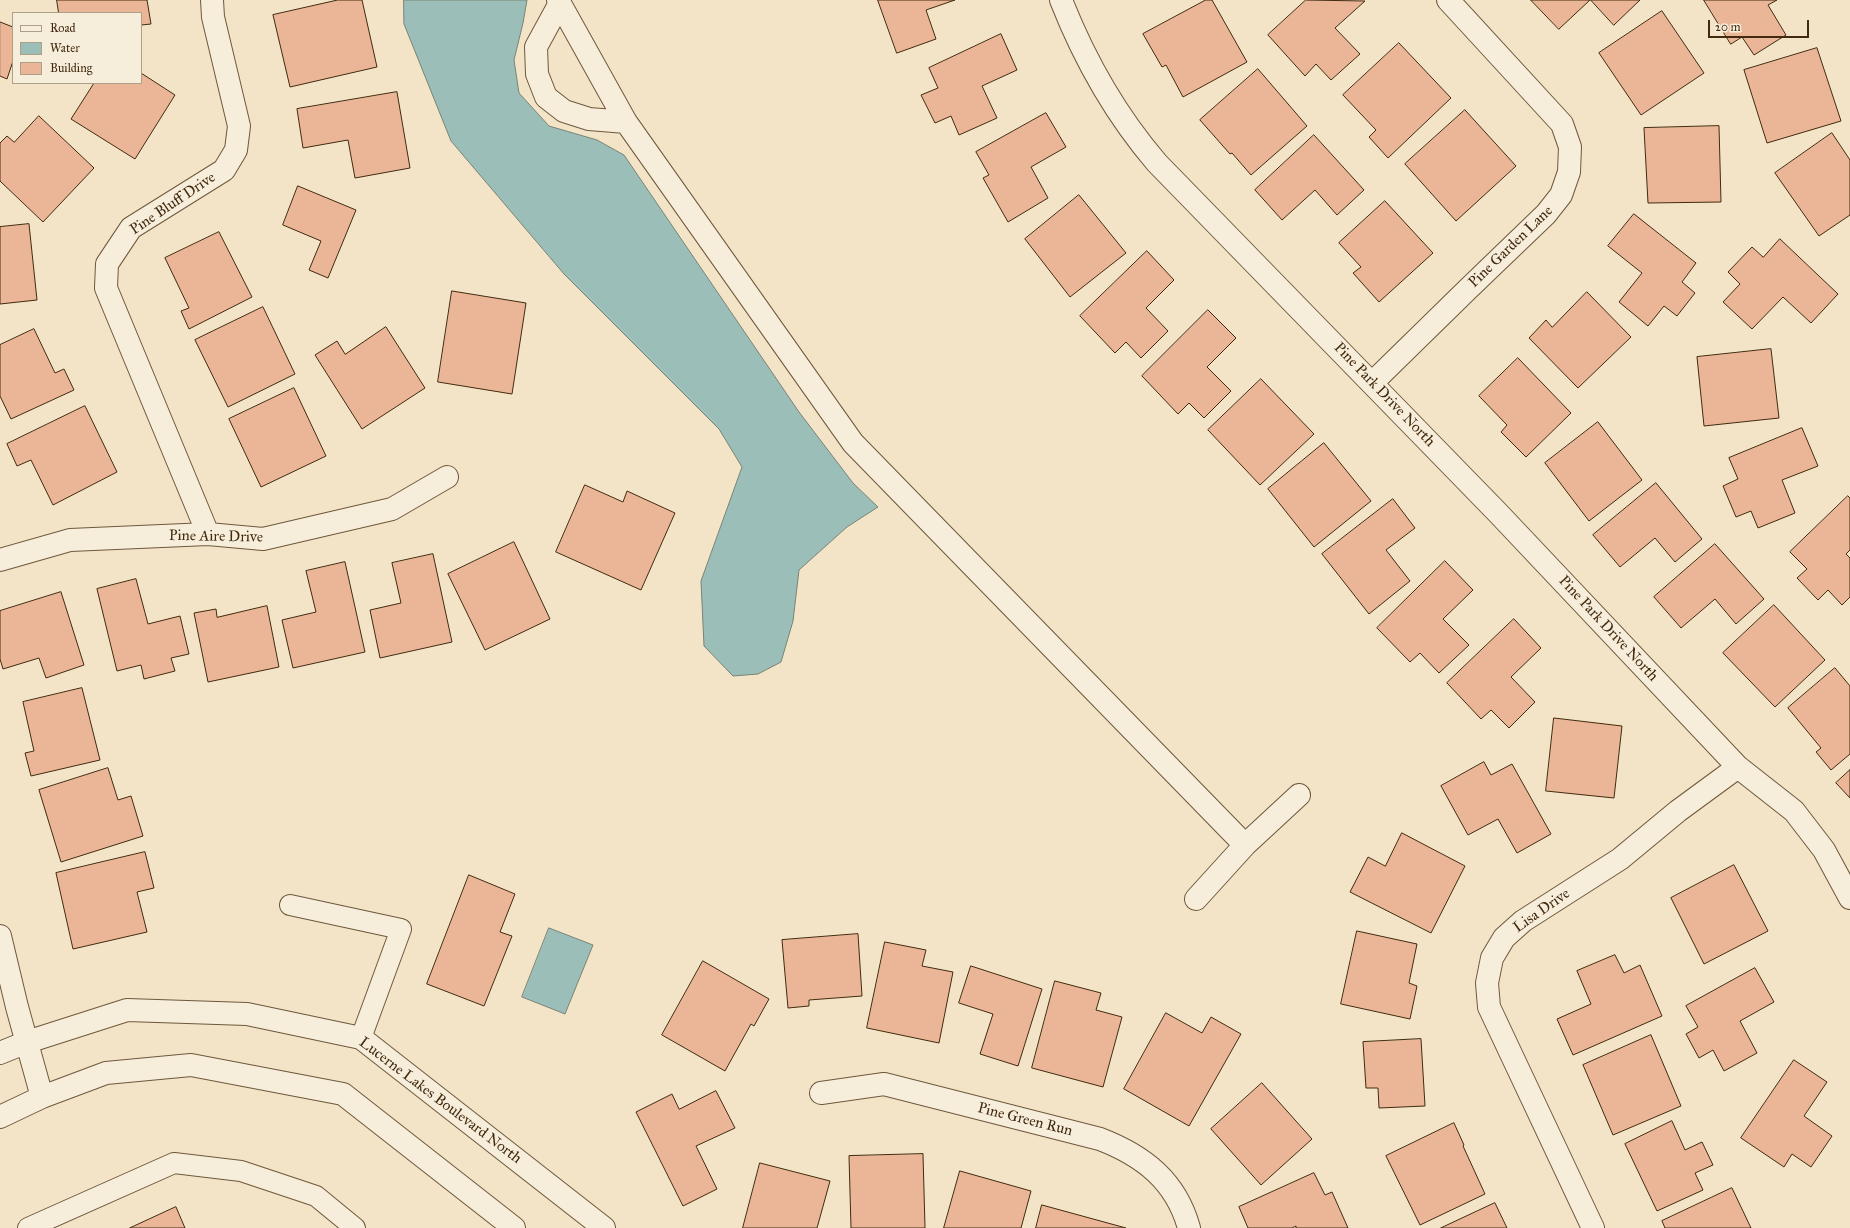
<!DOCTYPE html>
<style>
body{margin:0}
#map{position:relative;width:1850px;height:1228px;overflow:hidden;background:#f3e4c7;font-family:"IM FELL Great Primer",serif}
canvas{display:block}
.legend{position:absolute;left:12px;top:12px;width:130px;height:72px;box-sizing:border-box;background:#f7eddb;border:1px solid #ae9f89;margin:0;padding:5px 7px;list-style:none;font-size:12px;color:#412a0e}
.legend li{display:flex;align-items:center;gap:8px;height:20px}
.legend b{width:20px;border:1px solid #ae9f89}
.scale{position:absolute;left:1708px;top:20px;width:101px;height:18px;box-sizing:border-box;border:2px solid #412a0e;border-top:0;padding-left:5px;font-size:12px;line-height:14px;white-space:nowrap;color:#412a0e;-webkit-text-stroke:3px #f7eddb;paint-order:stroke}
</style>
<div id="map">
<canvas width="1850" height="1228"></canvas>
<ul class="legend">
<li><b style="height:5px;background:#f7eddb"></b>Road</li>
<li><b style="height:11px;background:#9cbeb9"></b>Water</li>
<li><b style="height:11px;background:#eab697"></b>Building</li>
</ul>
<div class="scale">20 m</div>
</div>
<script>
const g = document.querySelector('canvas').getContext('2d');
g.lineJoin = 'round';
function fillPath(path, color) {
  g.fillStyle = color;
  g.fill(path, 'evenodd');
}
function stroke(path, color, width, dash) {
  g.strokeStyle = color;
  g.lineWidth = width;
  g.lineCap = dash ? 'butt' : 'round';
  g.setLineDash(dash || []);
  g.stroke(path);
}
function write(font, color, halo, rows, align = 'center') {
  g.font = font + ' "IM FELL Great Primer",serif';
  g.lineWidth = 3.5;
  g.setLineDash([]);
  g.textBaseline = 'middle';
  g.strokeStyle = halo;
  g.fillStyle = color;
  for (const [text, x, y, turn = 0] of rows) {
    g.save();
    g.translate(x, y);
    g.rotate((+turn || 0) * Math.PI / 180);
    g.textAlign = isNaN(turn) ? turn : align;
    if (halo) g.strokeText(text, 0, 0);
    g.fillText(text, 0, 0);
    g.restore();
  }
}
const water = new Path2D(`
 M404 0H527L523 23 514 60 519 93 549 126 597 140 624 155 799 412 853 483 878 507 847 527 799 570 793 621 781 662 758 674 733 676 704 646 701 581 742 467 719 429 564 274 451 141 404 24Z
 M549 928 593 945 565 1014 522 997Z`);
fillPath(water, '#9cbeb9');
stroke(water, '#788375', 1);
const building = new Path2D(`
 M57 0H147L151 24 141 25V13H59Z
 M338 0H362L377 67 290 87 273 15Z
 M878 0H955L926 10 936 39 897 53Z
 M1206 0H1212L1247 62 1183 97 1166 65 1162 67 1143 34Z
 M1306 0 1365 1 1335 28 1360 54 1331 80 1316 64 1305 76 1268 35Z
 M1531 0H1590L1559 29Z
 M1591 0H1640L1614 25Z
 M1704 0H1777L1768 5 1786 35 1754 55 1742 37 1731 44Z
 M1662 11 1704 73 1641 115 1599 53Z
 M0 22 13 27V61L7 79 0 76Z
 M1001 34 1017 70 982 86 997 118 959 135 951 116 935 123 921 95 938 88 929 68Z
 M1399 43 1451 98 1388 158 1369 137 1376 130 1343 95Z
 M1817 48 1841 121 1767 143 1744 70Z
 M1258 69 1307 126 1251 175 1232 153 1230 154 1200 120Z
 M141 73 175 95 135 159 71 119 94 83H141Z
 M397 92 410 168 355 178 348 140 303 148 297 109Z
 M1465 110 1516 166 1456 221 1405 164Z
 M1046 113 1066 147 1031 167 1048 198 1008 222 983 178 989 175 976 152Z
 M39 116 94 168 43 222 0 181V143L7 136 14 142Z
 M1719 126 1721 202 1648 203 1644 128Z
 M1832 133 1850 160V215L1819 236 1775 173Z
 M1314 135 1364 190 1337 215 1315 190 1282 220 1255 190Z
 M298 186 356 210 328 278 309 270 321 241 283 225Z
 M1079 195 1126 253 1070 297 1025 239Z
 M1385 201 1433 253 1379 302 1353 273 1361 267 1339 243Z
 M1634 214 1696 263 1682 282 1695 293 1677 316 1664 306 1648 326 1619 302 1642 273 1608 246Z
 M29 224 37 300 0 304V227Z
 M219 232 252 297 189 329 181 311 189 308 165 258Z
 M1780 239 1838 294 1811 323 1783 297 1752 329 1723 302 1740 284 1728 272 1752 247 1763 257Z
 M1147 251 1174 280 1146 308 1168 331 1141 358 1126 342 1115 353 1080 316Z
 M452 291 526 303 512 394 438 382Z
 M1587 292 1631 337 1578 388 1529 338 1546 320 1552 327Z
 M263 307 295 374 228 407 195 340Z
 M1208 310 1236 338 1207 367 1231 391 1204 418 1189 403 1178 414 1142 376Z
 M386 327 425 388 362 429 315 355 337 341 345 354Z
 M34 329 55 373 64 369 74 390 11 419 0 396V345Z
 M1771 349 1779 418 1704 426 1697 357Z
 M1518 358 1571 413 1526 457 1501 432 1507 425 1479 396Z
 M1261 379 1314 434 1260 485 1208 430Z
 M294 388 326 456 261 487 229 419Z
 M85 406 117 472 53 505 31 460 17 466 7 444Z
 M1598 422 1642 480 1589 521 1545 463Z
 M1802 428 1818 466 1782 480 1795 513 1758 528 1751 511 1736 517 1723 486 1738 479 1729 458Z
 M1324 443 1371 501 1314 547 1268 489Z
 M1656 483 1702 539 1675 562 1655 538 1620 567 1593 535Z
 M585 485 623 502 627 491 675 513 641 590 556 552Z
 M1848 496 1850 498V550L1846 554 1850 558V597L1842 605 1828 590 1818 600 1797 578 1807 569 1790 552Z
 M1393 499 1415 528 1386 550 1410 581 1369 614 1322 554Z
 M514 542 550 619 485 650 448 574Z
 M1715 544 1764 599 1736 624 1715 599 1681 628 1654 597Z
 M433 554 452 642 380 658 370 610 401 603 392 563Z
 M1445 561 1473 590 1443 619 1469 645 1439 673 1420 653 1410 662 1377 628Z
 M345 562 365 652 293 668 282 620 316 612 306 571Z
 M136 579 148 624 180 616 189 654 171 658 175 671 144 679 141 665 117 671 97 589Z
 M61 592 84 665 46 678 39 658 3 669 0 659V611Z
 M1774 605 1825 660 1775 707 1723 653Z
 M267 606 279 667 208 682 194 613 216 609 217 617Z
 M1514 619 1541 648 1511 677 1535 702 1509 728 1491 710 1481 719 1447 683Z
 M1835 668 1850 686V754L1831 770 1816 752 1821 748 1788 708Z
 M82 688 100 760 31 776 25 753 34 751 23 702Z
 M1554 718 1622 726 1614 798 1546 791Z
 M1484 762 1491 775 1512 764 1551 834 1517 853 1498 819 1468 835 1441 786Z
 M108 768 118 800 131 796 143 836 61 862 39 790Z
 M1850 770V798L1836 783Z
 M1402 833 1465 866 1431 933 1350 892 1368 857 1385 866Z
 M145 852 154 888 137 892 147 932 73 949 56 873Z
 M1734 865 1768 931 1704 964 1671 898Z
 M469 875 515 894 500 932 512 936 484 1006 427 984Z
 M1357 931 1417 944 1409 983 1417 986 1410 1019 1341 1004Z
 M858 934 862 996 809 1000V1006L788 1008 782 940Z
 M885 942 926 950 922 966 953 972 939 1043 867 1028Z
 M1615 955 1624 973 1640 965 1662 1016 1573 1055 1557 1019 1591 1004 1577 971Z
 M703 961 769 999 754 1026 751 1024 725 1071 662 1035Z
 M971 966 1042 989 1018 1066 980 1054 993 1014 959 1003Z
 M1755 968 1774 1002 1740 1021 1757 1053 1724 1071 1713 1050 1699 1058 1686 1034 1698 1027 1686 1006Z
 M1055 981 1101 993 1096 1010 1122 1017 1103 1087 1032 1068Z
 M1166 1013 1202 1033 1211 1017 1241 1034 1189 1126 1124 1089Z
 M1651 1035 1681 1106 1613 1135 1583 1065Z
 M1421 1039 1425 1106 1379 1108 1378 1088H1366L1363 1042Z
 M1794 1060 1827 1082 1804 1116 1832 1136 1811 1167 1792 1154 1784 1167 1741 1138Z
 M1262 1083 1312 1139 1261 1185 1211 1129Z
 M716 1091 735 1128 696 1146 717 1189 683 1206 636 1112 672 1094 679 1109Z
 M1672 1121 1685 1150 1702 1142 1713 1165 1695 1173 1703 1190 1657 1211 1625 1144Z
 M1454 1123 1464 1145 1463 1146 1485 1194 1420 1225 1386 1156Z
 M923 1154 925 1228H851L849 1156Z
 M760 1163 830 1181 817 1228H743Z
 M960 1171 1031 1191 1021 1228H944Z
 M1314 1173 1325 1195 1332 1192 1348 1228H1296V1226L1292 1228H1248L1239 1207Z
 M1732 1188 1751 1228H1665L1662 1221Z
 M1495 1203 1507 1228H1441Z
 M1042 1205 1126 1228H1036Z
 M176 1207 185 1228H130Z`);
fillPath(building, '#eab697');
stroke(building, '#412a0e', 1);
const service = new Path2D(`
 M290 905 401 929 361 1038
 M28 1228 174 1163 241 1171 316 1196 355 1228`);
const minor = new Path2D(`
 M558 0 626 122 853 443 1245 845 1196 899
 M1061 0C1085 61 1115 114 1157 163L1498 513 1738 767 1794 811 1824 850 1850 898
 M560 3 536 47 537 74 546 97 564 111 589 119 626 122
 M1372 383 1468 289 1546 214 1561 195 1569 172 1570 147 1562 124 1448 0
 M208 534 106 288 107 264 131 228 224 170 236 150 239 126 213 17 212 0
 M0 560 70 540 208 534 263 539 392 509 447 477
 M1245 845 1299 795
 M0 936 17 1007 42 1097
 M0 1053 27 1042 127 1010 247 1014 361 1038 604 1228
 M821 1093 884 1084 1100 1139C1144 1156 1176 1181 1189 1228
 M0 1117 42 1097 106 1073 191 1065 343 1094 514 1228
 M1593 1228 1489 1007 1487 983 1492 958 1504 938 1523 921 1620 859 1678 811 1738 767`);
stroke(service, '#6e583c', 22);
stroke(minor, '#6e583c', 24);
stroke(service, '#f7eddb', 20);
stroke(minor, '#f7eddb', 22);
write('15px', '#412a0e', '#f7eddb', [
 ["Pine Bluff Drive",173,204,-34],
 ["Pine Garden Lane",1511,247,-44],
 ["Pine Park Drive North",1384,395,46],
 ["Pine Aire Drive",216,537,1],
 ["Pine Park Drive North",1608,629,47],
 ["Lisa Drive",1542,911,-35],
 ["Lucerne Lakes Boulevard North",440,1101,37],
 ["Pine Green Run",1025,1120,14]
]);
</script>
